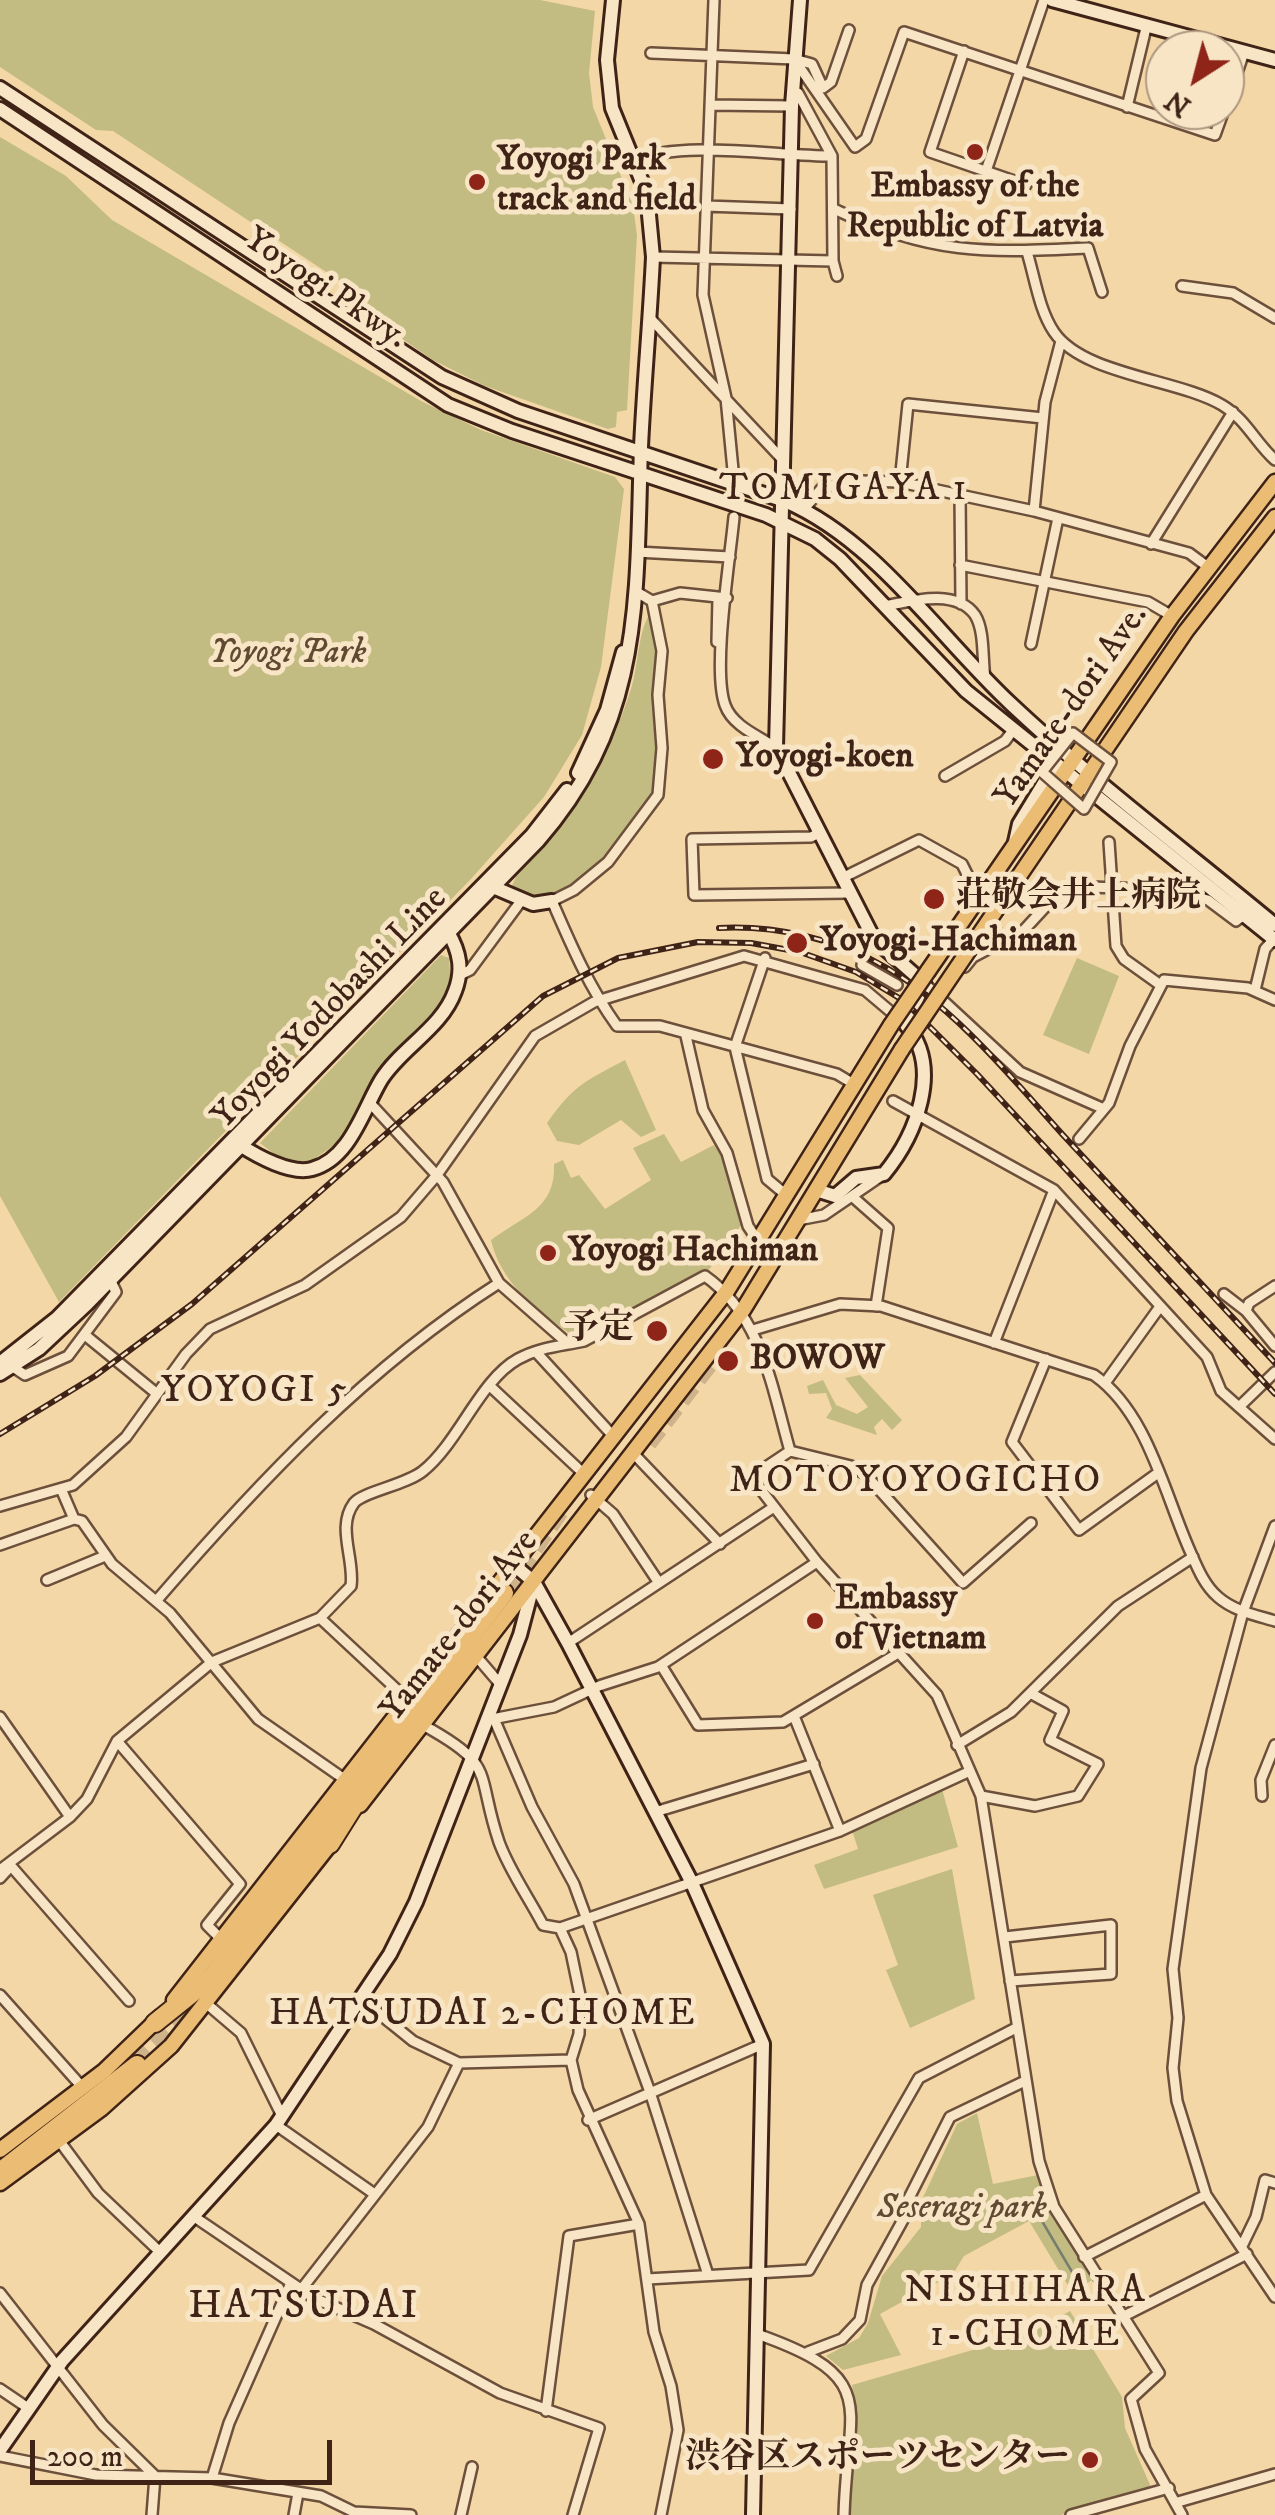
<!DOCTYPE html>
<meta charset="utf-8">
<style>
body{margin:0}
#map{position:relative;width:1275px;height:2515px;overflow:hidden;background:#f3d7a7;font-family:"IM FELL DW Pica",serif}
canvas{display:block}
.north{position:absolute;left:1145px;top:30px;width:100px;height:100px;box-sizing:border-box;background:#f7e5c6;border:2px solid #ae9780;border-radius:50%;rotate:216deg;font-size:28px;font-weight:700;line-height:40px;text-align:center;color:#402317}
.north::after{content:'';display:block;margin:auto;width:35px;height:45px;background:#8f2418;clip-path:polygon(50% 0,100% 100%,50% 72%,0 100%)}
.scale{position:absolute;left:30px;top:2440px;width:302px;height:45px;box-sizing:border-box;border:5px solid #402317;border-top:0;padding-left:12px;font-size:30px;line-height:35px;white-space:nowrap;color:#402317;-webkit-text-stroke:8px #f7e5c6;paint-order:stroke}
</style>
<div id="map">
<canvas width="1275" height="2515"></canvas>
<div class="north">N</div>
<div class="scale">200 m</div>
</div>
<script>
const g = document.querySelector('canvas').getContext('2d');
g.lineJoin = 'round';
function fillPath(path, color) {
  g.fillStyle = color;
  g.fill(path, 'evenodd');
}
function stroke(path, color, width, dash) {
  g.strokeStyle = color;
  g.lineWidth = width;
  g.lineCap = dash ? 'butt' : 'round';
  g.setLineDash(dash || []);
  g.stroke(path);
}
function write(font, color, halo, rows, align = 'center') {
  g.font = font + ' "IM FELL DW Pica","Noto Serif JP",serif';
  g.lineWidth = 10;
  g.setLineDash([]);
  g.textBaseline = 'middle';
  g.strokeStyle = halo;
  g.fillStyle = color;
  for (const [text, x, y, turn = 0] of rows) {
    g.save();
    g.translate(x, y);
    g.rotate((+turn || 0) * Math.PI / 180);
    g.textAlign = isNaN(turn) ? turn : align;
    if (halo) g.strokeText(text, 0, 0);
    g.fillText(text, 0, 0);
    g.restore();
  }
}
fillPath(new Path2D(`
 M0 0H540L595 11 589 73 593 107 633 206 637 235 627 410 617 412 616 427 608 429 485 386 433 360 360 310 361 295 113 131 96 130 0 67Z
 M0 137 66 176 112 220 421 401 481 430 615 477 624 489 601 667 582 735 544 797 470 880 59 1302 0 1196Z
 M649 615C665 636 655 665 653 690 650 722 661 757 653 790 643 834 581 886 540 900L516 894 511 888 516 877C571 821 607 764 631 689 638 667 638 633 649 615Z
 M441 955 449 958 451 986 439 1010 342 1140 302 1167 282 1160 260 1143Z
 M1077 958 1119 976 1089 1054 1043 1035Z
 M625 1060 656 1130 641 1137 621 1120 579 1145 557 1141 547 1123C575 1083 588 1080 625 1060Z
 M664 1134 681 1162 714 1145 727 1164 742 1224 708 1271 586 1331 569 1333C536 1311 500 1281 491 1240 523 1216 556 1209 554 1164L563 1160 571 1178 579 1175 605 1209 651 1180 633 1148Z
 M860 1375 902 1420 892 1430 882 1419 874 1427 877 1435 826 1418 832 1409 826 1393 809 1394 807 1386 823 1380 836 1405 857 1414 868 1407 845 1378Z
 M942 1789 958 1847 824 1889 814 1865 858 1849 852 1830Z
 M952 1869 975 1999 910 2028 886 1970 898 1965 873 1895Z
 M977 2113 993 2184 1038 2175 1061 2228 1094 2279 1072 2292 1029 2221 964 2256 953 2274 880 2314 901 2355 843 2370 826 2356 859 2338 868 2323 882 2276 921 2227V2202L957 2124Z
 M1070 2311 1122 2397 1125 2428 1151 2487 1061 2515H848V2463L857 2413 852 2385 1031 2333Z`), '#c3bc82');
stroke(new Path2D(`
 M1039 2216 1078 2282
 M698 2445 699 2458 728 2459`), '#777e6d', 2.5);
stroke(new Path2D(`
 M968 876 1002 935`), '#cfb38a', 9, [9, 4.5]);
stroke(new Path2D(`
 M648 1443 724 1345
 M504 1593 560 1511
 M137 2065 196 2008`), '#cfb38a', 18, [18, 9]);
const street = new Path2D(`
 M714 0 703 295 726 398 733 470
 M964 51 930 152 1026 185
 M651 53 794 59 812 64 823 88 831 82 849 30
 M796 62 855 147 866 139 904 32 1215 135 1224 110
 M793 93H798L832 156 833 261 837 276
 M710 105 792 106
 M1127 107 1146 28
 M1225 109 1244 52
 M632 160C687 140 774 156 832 156
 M986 171 1044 0
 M706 206 791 209
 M834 209C930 255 985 253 1088 248L1102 292
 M1027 252C1035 278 1039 310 1054 332 1083 375 1178 379 1222 405 1246 419 1255 442 1275 460
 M653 257 833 261
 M1182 286 1233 293 1275 318
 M650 318 782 459
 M900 482 908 404 1043 418
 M960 493 961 604
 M804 509 822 488 860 481 900 482 1034 511 1045 402 1061 341
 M1034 511 1189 553 1208 567
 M734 517C730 560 712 669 725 705 732 725 756 735 772 745
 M1151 544 1233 412
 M637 552 730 557
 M960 565 1148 602 1172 616
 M635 591 652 601 662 651 658 695 662 748 658 795 608 862 574 890 552 901C571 945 589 987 617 1026H660L837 1074 852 1083
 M652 601 680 593 727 598
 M885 606C911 601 956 588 975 615 985 631 982 659 985 678
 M717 642 718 597
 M1031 644 1058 518
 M945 776 1005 741 1014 729
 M819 833 811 837 692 839 694 895 850 893
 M1109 842 1116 946 1124 959 1159 984
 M842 878 919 840 962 864 968 876
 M765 958 735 1047 767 1179 785 1194
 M862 965 897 985
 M965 967 973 957 1024 930 1048 904 1091 887 1168 890 1208 900 1236 921 1244 915
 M460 975 470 970 521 901
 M924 983 1020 1072 1104 1109
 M1255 990 1265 949 1274 939
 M686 1036 703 1110 727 1153 748 1226 758 1241
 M893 1101 1054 1190 1207 1357 1221 1391 1275 1439
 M370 1103 443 1182 499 1283 565 1341
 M1079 1139 1109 1103 1130 1046 1164 980 1248 988 1275 1000
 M854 1198 888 1228 876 1306
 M798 1220 824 1215 884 1174
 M1275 1286 1249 1303 1246 1311 1275 1346
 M1224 1294 1246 1311
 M753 1330 840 1304 881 1306 1094 1375C1148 1413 1164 1493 1190 1551 1197 1567 1204 1585 1218 1597 1234 1611 1255 1615 1275 1621
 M85 1335 156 1393
 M994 1343 1054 1190
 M536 1352 614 1437
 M1046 1359 1012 1442 1079 1530 1158 1473
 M13 1367 25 1375 68 1356 116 1292 109 1277
 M1105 1383 1159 1308
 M491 1387 584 1474
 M1239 1407 1275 1372
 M790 1451 851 1466 865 1474 963 1583 1031 1523
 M633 1453 720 1544
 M62 1491 74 1519 82 1521 112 1564 170 1613 258 1719 347 1781
 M591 1495 613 1514 659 1583
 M0 1506 73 1485 126 1437 186 1354 210 1329 305 1285 401 1217 437 1175 535 1036 594 1002 744 956 865 990 897 1017
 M1275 1526 1243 1612 1201 1768 1173 1969 1178 2018 1173 2068 1177 2101 1206 2195 1275 2297
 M0 1545 74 1519
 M47 1580 105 1556
 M157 1600C259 1482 367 1367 499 1283
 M320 1618 409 1701
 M568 1643 774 1507
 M476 1656 500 1684
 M661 1665 698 1725 783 1722 900 1652
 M794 1716 840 1831
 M0 1717 70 1817
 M492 1719 554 1707 599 1686 658 1667 817 1562
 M495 1721 532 1807 574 1884 650 2092 708 2275
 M423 1725C498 1766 475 1771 499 1842 509 1870 529 1898 543 1925L560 1928 840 1831 968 1772
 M117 1741 240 1884 207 1925 222 1940
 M957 1745 1011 1712 1118 1606 1193 1557
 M981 1796 1035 1806 1078 1796 1098 1764 1050 1740 1063 1711 1032 1694
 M1262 1796 1261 1780 1275 1745
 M655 1812 814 1764
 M0 1870 70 1817 87 1799 117 1741 212 1662 320 1618 351 1586C355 1559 336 1527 354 1503 362 1492 406 1485 423 1471 459 1442 480 1380 518 1359 540 1347 562 1346 584 1341L705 1276C762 1316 772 1388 790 1451L751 1477 817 1562 937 1695 981 1796 1039 2161 1054 2207 1159 2373 1131 2399 1145 2449 1182 2515
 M0 1878 11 1866 129 2001
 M560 1928 571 1952 580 1995 579 2034 571 2060 578 2090 639 2224 654 2332 671 2386 678 2430 661 2515
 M1005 1937 1111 1925V1974L1010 1981
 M0 1995 83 2088
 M361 1999 413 2041 459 2063 571 2060
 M207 2004 241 2033 282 2116
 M588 2120 763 2044
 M276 2125 373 2193
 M58 2139 98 2193 161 2253
 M196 2218 314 2298 374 2324 500 2393 599 2428 573 2515
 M1242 2246 1256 2217 1265 2180 1275 2183
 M1084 2257 1206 2195
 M647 2279 809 2270 919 2078 1016 2028
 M300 2291 428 2127 459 2063
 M0 2293 103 2425 155 2476
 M1124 2316 1247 2254
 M757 2334C882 2378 847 2404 844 2515
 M808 2352 842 2339 860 2320 867 2285 909 2209V2198L950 2117 1025 2081
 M0 2389 28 2408
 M546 2411 569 2236 639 2224
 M0 2456 96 2475 212 2478 321 2496 354 2512 411 2515
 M212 2478 229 2423 290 2285
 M1178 2502 1275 2474
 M152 2515 155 2476
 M294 2515 298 2493
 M461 2515 472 2467
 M1071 2515 1169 2488`);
const secondary = new Path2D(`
 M800 0 792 106 776 747 874 939 924 983 906 1025C943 1068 916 1135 884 1174L856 1178 835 1196 816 1190
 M1052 0 1275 60
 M0 88 442 377 518 411 785 501C877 541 938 636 1011 704 1094 782 1187 852 1275 925
 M0 109 448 405 512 431 766 515 815 539 840 559 966 691 1275 940
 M578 773 607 710 623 652
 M1015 842 1019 824 1053 768
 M493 887 533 904 552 901
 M240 1145C257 1156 291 1175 312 1169 350 1159 363 1110 381 1080 401 1048 442 1028 455 991 463 970 460 952 448 932
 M0 1363 57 1318 532 835 567 790
 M0 1374 39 1349 87 1304 538 841C644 720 636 598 641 447 644 383 650 320 653 257L647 194 612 108 607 60 613 0
 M514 1565 534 1582 568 1643 692 1883 763 2044 753 2515
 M0 2450 62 2361 276 2125 390 1954 416 1902 520 1635 534 1582`);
const primary = new Path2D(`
 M996 910 1186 631 1275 517
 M928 971 1172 616 1275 482
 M360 1805 743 1310 902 1049
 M174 2000 727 1291 891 1025
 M0 2150 104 2071 160 2017
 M0 2183 102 2108 171 2046 335 1838`);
const highway = new Path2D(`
 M330 1844 362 1793
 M155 2023 211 1978 504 1593
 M0 2172 137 2065`);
stroke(street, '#6d503b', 14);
stroke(secondary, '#402317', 18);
stroke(primary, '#402317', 19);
stroke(highway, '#402317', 22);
stroke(street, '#f7e5c6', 9);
stroke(secondary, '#f7e5c6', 12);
stroke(primary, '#eabc74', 14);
stroke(highway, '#eabc74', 18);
const rail = new Path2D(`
 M719 928C775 925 838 939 887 968 956 1009 1010 1076 1063 1135 1133 1211 1204 1287 1275 1363
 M0 1434 95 1376 192 1304 543 996 618 958 698 942 751 943 800 952 856 972 904 1001 977 1074 1275 1394`);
stroke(rail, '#402317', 6);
stroke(rail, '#f7e5c6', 2.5, [8]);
const streetBridge = new Path2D(`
 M1073 733 1111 762 1084 809 1042 772Z`);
const primaryBridge = new Path2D(`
 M891 1025 928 971
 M902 1049 996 910`);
stroke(streetBridge, '#6d503b', 14, []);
stroke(primaryBridge, '#402317', 19, []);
stroke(streetBridge, '#f7e5c6', 9);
stroke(primaryBridge, '#eabc74', 14);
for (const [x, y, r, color] of [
 [975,152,10,"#8f2418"],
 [477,182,10,"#8f2418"],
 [713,759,12,"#8f2418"],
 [934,899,12,"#8f2418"],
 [797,943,12,"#8f2418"],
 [548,1253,10,"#8f2418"],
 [657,1331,12,"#8f2418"],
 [728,1361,12,"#8f2418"],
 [815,1621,10,"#8f2418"],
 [1090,2460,10,"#8f2418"]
]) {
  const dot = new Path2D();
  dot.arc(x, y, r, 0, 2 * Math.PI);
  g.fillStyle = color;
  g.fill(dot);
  stroke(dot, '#f7e5c6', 4);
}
write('bold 35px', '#402317', '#f7e5c6', [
 ["Yoyogi Park",497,162],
 ["track and field",497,202],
 ["Embassy of the",975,189,"center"],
 ["Republic of Latvia",975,229,"center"],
 ["Yoyogi-koen",736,759],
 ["荘敬会井上病院",956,899],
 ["Yoyogi-Hachiman",820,943],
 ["Yoyogi Hachiman",568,1253],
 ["予定",634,1331,"right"],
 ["BOWOW",750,1361],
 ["Embassy",835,1601],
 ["of Vietnam",835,1641],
 ["渋谷区スポーツセンター",1070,2460,"right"]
], 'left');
write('35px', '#402317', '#f7e5c6', [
 ["Yoyogi Pkwy.",325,290,34],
 ["Yamate-dori Ave.",1073,707,-55],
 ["Yoyogi Yodobashi Line",331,1009,-46],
 ["Yamate-dori Ave",461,1627,-52]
]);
write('italic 35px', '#614932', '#f7e5c6', [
 ["Yoyogi Park",288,655],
 ["Seseragi park",962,2210]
]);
g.letterSpacing = '2.5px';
write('38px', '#402317', '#f7e5c6', [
 ["TOMIGAYA 1",844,491],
 ["YOYOGI 5",255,1393],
 ["MOTOYOYOGICHO",916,1483],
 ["HATSUDAI 2-CHOME",483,2016],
 ["NISHIHARA",1026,2293],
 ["1-CHOME",1026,2337]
]);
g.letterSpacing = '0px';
g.letterSpacing = '2.5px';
write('40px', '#402317', '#f7e5c6', [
 ["HATSUDAI",304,2309]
]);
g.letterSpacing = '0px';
</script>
